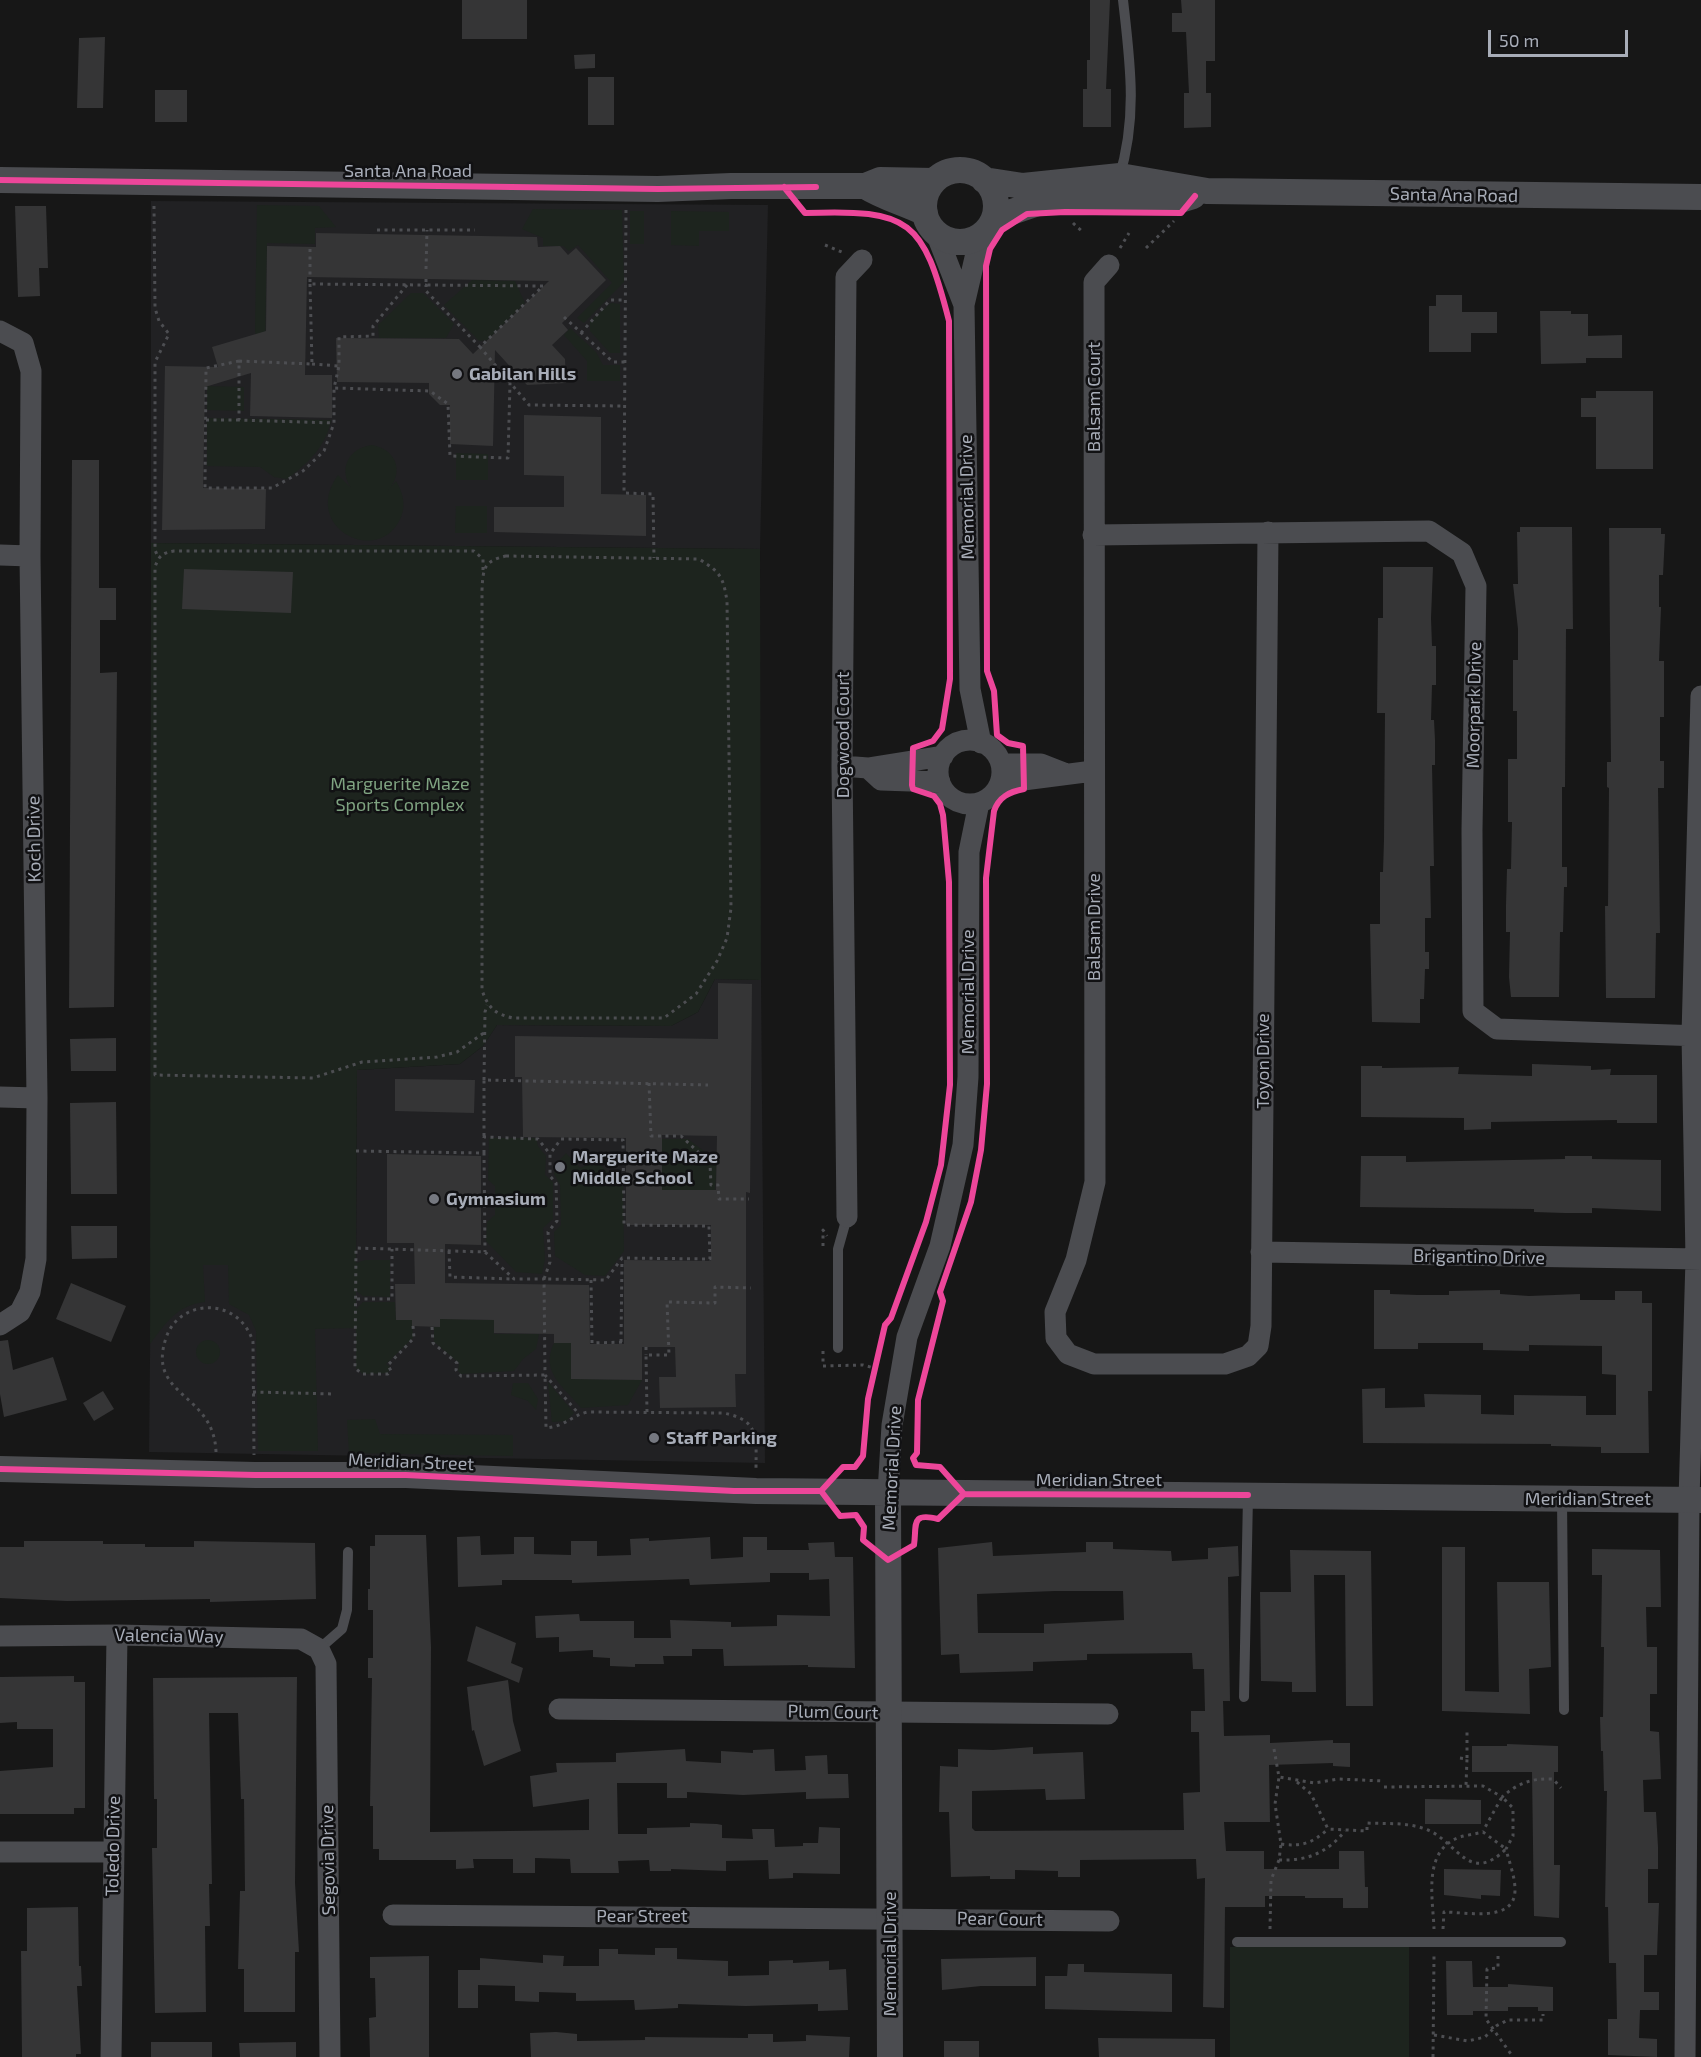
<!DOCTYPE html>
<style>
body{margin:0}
#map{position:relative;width:1701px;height:2057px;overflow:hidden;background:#171717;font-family:"Exo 2",sans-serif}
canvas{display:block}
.scale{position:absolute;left:1488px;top:30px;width:140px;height:27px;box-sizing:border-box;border:3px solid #a8adb8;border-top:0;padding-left:8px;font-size:18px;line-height:21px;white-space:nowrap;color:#a8adb8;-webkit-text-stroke:4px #111113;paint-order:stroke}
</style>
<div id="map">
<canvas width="1701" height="2057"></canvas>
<div class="scale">50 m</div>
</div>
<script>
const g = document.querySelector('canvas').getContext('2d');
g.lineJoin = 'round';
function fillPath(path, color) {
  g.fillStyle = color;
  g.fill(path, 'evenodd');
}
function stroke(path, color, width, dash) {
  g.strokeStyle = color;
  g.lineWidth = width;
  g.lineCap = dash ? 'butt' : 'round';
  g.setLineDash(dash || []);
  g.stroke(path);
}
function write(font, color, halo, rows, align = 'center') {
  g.font = font + ' "Exo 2",sans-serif';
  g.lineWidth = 5;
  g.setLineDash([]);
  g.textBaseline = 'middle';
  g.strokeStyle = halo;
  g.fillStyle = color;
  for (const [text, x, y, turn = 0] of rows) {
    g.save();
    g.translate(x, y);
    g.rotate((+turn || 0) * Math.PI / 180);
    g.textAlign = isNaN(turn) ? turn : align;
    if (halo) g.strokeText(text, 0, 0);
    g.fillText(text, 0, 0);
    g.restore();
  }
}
fillPath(new Path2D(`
 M151 201 768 205 760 549 151 543Z
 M715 979 761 980 765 1463 149 1452 151 1264 253 1265 255 1301 356 1269 357 1070 460 1064 483 1046 497 1025 671 1026 698 1012Z`), '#212123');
fillPath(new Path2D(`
 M257 205 319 206 336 227 315 228V244L267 243 265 348 259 349 255 331Z
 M533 209 622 210 624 282 584 323 577 318 612 283 578 245 569 251 563 246H543V238L522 229Z
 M630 211H644V244H630Z
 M671 211 729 212V231H699V246L671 245Z
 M472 280 515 281 525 303 487 340 479 341 444 305Z
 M411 293H423L454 324 446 338H379L378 325Z
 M611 303 620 304V353H610L590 331V321Z
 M570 328 596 352 603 365H620V381H587V361L564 335Z
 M207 386 244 387V411L207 410Z
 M207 418 331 420C326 447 308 463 287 479L274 477 260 467 207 466Z
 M372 445C399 450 404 475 386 493L396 481C403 493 406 505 401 517 380 568 300 528 338 475L351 488C338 468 349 448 372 445Z
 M456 453 488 454V480H456Z
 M456 506H487V533H455Z
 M151 543 760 549 761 980 715 979 698 1012 671 1026 497 1025 483 1046 460 1064 357 1070 356 1263 365 1260H390V1297L363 1296 356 1291V1309L363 1302H395L396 1320H412L413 1338 386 1364 390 1367 388 1373 363 1374 356 1368V1328L315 1329 318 1451H258L256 1331 249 1315 229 1304 228 1265H203L205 1302C177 1305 166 1323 150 1344Z
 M489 1138H536L538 1146 546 1156 545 1175 553 1182V1219L543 1228 545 1259 542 1274 516 1272 486 1241 487 1222 495 1215V1186L488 1180Z
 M662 1139H688L717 1161 715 1190H662Z
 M566 1153 580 1168 596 1161 623 1186 624 1251 605 1276 585 1275 555 1256 554 1232 561 1225 560 1185 554 1174 557 1163Z
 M440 1319 494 1320V1334H539L536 1349 523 1359 514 1371 461 1374 458 1371 459 1363 434 1342V1327H440Z
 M196 1352a12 12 0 1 1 24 0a12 12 0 1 1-24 0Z
 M554 1343H571V1379L642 1380 628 1405 581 1408C563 1386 540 1372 554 1343Z
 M548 1382 574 1413 566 1421 552 1422Z
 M513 1383H528L538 1399 536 1410 528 1401 511 1395Z
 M375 1419 380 1434 513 1435V1456L349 1453 347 1420Z
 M1409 1946V2057H1230V1947Z`), '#1d241e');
fillPath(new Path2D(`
 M462 0H527V39H462Z
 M1090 0H1110L1106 89H1111V127H1083V89H1087V60H1090Z
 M1181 0H1215V61H1206V93H1211V127L1184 128V93H1189L1186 32H1172V13H1182Z
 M105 37 103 108H77L79 38Z
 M595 54V68L575 69 574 55Z
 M588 77H614V125H588Z
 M155 90H187V122H155Z
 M15 206H46L48 268H39L40 296 18 297Z
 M316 233 537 237 538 247 560 246 568 255 576 248 606 280 562 323 568 330 552 345 565 359 566 383 527 385 495 350 493 446 450 444V405H440L429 394V383L337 382 336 338 459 339 473 354 549 281 307 277 305 375H332V418L250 416 251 373 205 387 203 488 266 489 265 529 162 530 165 366 218 367 212 347 266 331 267 246 316 247Z
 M1436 295H1462V312H1497V333H1471V352H1429V306H1436Z
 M1540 311H1571V314H1588V336L1622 335V358H1586V363L1541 364Z
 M1596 391H1653V469H1596V417H1581V398H1596Z
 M524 415 601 417V494L646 495V536L494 532V507H564V476L524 475Z
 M72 460H99V588H116V620H100V673L117 672 114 1007 69 1008Z
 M1520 527H1572L1573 629H1566L1565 787H1562V867H1567V887H1564L1563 932H1560L1559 997H1511L1509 977 1510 932H1506V905L1507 869H1511L1512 822H1508V759H1517V711H1513V660H1518V629L1513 584H1518L1517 532H1520Z
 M1609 528H1661V534H1665L1663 575H1659V607H1661L1659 661H1664V717H1660V761H1664V788H1658L1660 933H1656L1655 998H1606L1605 906H1608L1609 788 1607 787V762H1611Z
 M1383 567H1433L1431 618 1432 646H1436V685H1432L1431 720H1434L1435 740V765H1432L1434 866H1430L1431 918H1425V952H1429V969H1425L1424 999H1420V1023L1372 1022 1370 924H1380V872H1383L1384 840 1385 713H1377L1378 618H1383Z
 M184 569 293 572 291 613 182 609Z
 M718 983 752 984 750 1193 746 1192V1374H735L736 1407 660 1408 659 1377H676L675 1347H642V1380L571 1379V1343H554V1334L494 1333V1320L440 1319V1327L412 1326V1320H396L395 1284H415L414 1243H387V1154L481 1156V1245L445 1244V1283L589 1285 590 1344H624V1260L711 1261V1225H626V1138L523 1137 522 1077H515V1036L718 1039ZM662 1135 717 1136 716 1190H662Z
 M116 1038V1071H71L70 1039Z
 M1532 1064 1591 1066V1070L1611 1069 1610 1075H1657V1123H1617V1120L1491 1122V1129L1464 1130V1118L1361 1117V1066H1382V1068L1459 1067 1458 1074 1532 1076Z
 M395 1079 475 1080 474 1113 395 1111Z
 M116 1102 117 1194H71L70 1103Z
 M1361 1156H1406V1162L1565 1159V1156H1592V1159L1661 1160V1211L1592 1208V1213H1565L1534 1212V1209L1360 1207Z
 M71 1226H117V1258L72 1259Z
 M71 1283 126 1306 111 1342 56 1319Z
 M1374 1290H1390V1294L1418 1295H1449V1291L1500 1290V1294L1529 1296 1580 1294V1300H1615V1291H1642V1303H1652V1391H1648L1649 1453H1601V1447L1551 1446V1444L1363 1443 1362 1389 1385 1388V1408L1425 1407 1424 1394 1481 1395V1414L1514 1415V1395L1586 1396V1415H1616V1375L1602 1374V1346L1529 1345V1351L1483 1350V1343H1418V1349H1374Z
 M8 1340 13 1370 53 1357 67 1400 4 1417 0 1394V1341Z
 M103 1391 114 1409 94 1421 83 1403Z
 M375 1535H426L431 1647 430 1832 589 1830V1799L533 1807 530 1776 557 1772 556 1763 616 1762V1753L685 1749 686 1761 721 1763V1751L753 1753V1750L774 1749 775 1771 806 1770 805 1756 827 1755 828 1774H848L849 1798 806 1799V1792L743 1795 687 1792V1798H667V1783H617L618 1834H647V1828L690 1827V1823L717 1824 722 1825V1838L753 1839 752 1829H774L775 1847 803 1846V1843H818L819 1827 840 1828V1874L793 1873V1878L769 1879 768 1860 726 1861V1871L671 1869V1871H650L649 1860 618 1861 619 1873H571L570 1859 535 1858V1873H513V1859H473L474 1868 456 1869V1860H379V1849H373V1806H370L372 1678H368V1658H373V1610H368V1589H370V1546H375Z
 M480 1536 481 1555 514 1554V1537H534V1554L571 1555V1541H597V1556L631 1555 630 1539 649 1538V1541L710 1537 711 1559 743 1557V1537H767V1550H809L808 1543 834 1542 835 1557H853L855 1668 808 1667V1665L724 1666 723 1649H692V1656H663L664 1664H635V1667L610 1666V1658L593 1657V1650L559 1652V1637L536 1638 535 1616 579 1614 580 1621H634V1638H671L670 1620 731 1622V1627L777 1626V1615L830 1616 829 1579 809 1580V1573H770V1582L690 1585 689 1579 572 1583V1580H502V1585L458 1587 457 1537Z
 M24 1541H103V1544H145V1547H194V1541L315 1543 316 1599 210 1602V1599L67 1601 0 1598V1547H24Z
 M992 1542 993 1556 1086 1552V1542H1113V1549L1171 1551 1172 1561 1208 1559V1548L1238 1546 1239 1576 1228 1577 1230 1701H1223L1224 1736 1270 1735V1743L1333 1740V1743H1350V1767L1333 1766V1763L1269 1765 1270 1822H1224L1226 1851H1264V1869H1339V1851H1364L1365 1887H1368V1908H1343V1898H1305V1896H1265V1907H1225L1224 2008 1203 2007 1205 1878 1197 1879 1196 1859 1080 1860V1877H1058V1871L1015 1870V1879H990V1876L951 1877 949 1812H939L940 1766 958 1767V1749L993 1750 1033 1747V1754L1083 1752 1085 1799 1046 1800 1045 1789 972 1791V1828L975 1831 1184 1830 1183 1793 1200 1792 1199 1732H1191V1711H1205L1204 1669H1193L1192 1653 1087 1654V1660L1033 1662V1671L960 1673 959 1654 941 1655 938 1548ZM1055 1591H1123L1124 1620 1044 1624V1633H978L977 1594Z
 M1442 1547H1465V1691L1499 1692 1497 1582H1549L1551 1667 1529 1669 1530 1714 1442 1711Z
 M1592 1549 1660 1550 1661 1607H1646L1647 1647H1657V1694H1650V1731L1659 1732 1661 1779 1643 1780 1644 1812H1656L1658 1847V1869H1648V1903H1659L1657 1955H1644V1992H1659V2010H1640L1639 2038 1657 2039V2057L1608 2055V2019H1617L1616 1963H1609L1608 1907H1605L1607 1791H1604L1603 1751H1601L1600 1717H1603L1604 1647H1601L1602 1575H1592Z
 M1290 1550 1371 1551 1373 1706H1346L1345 1575H1314L1316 1692H1292V1682L1261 1681 1260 1592H1291Z
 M476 1626 516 1643 511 1663 523 1668 519 1683 467 1661Z
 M74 1676V1682H85V1808H74V1814H0V1771L53 1767V1729H17V1722L0 1723V1677Z
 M297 1677 295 1883 299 1952H295V2012H244V1969H238L240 1891H245L244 1799H241L238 1713H209L212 1884H209L210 1926H205L206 2012 155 2013 152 1848H157V1799H154L153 1678Z
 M508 1680 513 1721 521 1751 484 1766 474 1730 472 1731 467 1687Z
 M1507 1744 1558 1746V1772H1554V1865H1560L1559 1918 1534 1916 1532 1772H1472V1746H1507Z
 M1425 1799 1481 1800V1824H1425Z
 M1444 1869 1501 1870 1500 1896 1481 1895V1899L1444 1895Z
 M78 1907 79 1966H81L82 1986H77L81 2054H76V2057H22L21 1951H27V1908Z
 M655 1948H677V1959L728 1961V1976L769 1975V1961L793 1960V1963L829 1961V1970L846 1969 848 2010 818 2011V2004L746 2006 678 2004V2008L635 2010 634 2000 576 2001V1993L539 1992V2002L515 2001V1986L478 1985V2008H458V1970H480V1958L543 1963V1955L564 1956 563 1966H599V1949H618V1954L655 1955Z
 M429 1956V2057H370L369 2018 376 2017 375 1978H370V1957Z
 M1036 1957V1986H981L942 1990 941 1959Z
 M1446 1961H1472L1473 1987H1508V1984L1553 1987V2011H1538V2007H1508V2011H1473V2015H1447Z
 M1068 1964H1084V1972L1172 1974V2012L1045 2009V1976H1067Z
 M556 2032 577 2034V2041L645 2040V2037L748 2038V2034H773V2042L806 2041V2035L850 2037 849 2057H531L530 2033Z
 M1098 2038 1215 2039V2057H1099Z
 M944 2041H979V2057H944Z
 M151 2042H212V2057H151Z
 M296 2042V2057H240L239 2043Z`), '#353536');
stroke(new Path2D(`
 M154 206 155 308 159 321 169 334 155 362V550L158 557
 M626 210 624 493 653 494 654 558
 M1073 223 1084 233
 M377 230H475
 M825 245 844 253
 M1120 248 1129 233
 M1146 248 1174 221
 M310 249V284L426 285V291L480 347
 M426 269 427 230
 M426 279V285L543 286 480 347 529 405 624 406
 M310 284 312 364 239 361V420L334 423V387
 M407 285 373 326V336L339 337V366L334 388 430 391 448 404 450 456 508 458 510 383
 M564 317 613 362H625
 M581 333 610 300H626
 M239 361 206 368 205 488H272L303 471 324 451 334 423
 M312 364 339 366
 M206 420H239
 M506 556 699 559C720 572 723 576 727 601L731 908 727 938 717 961 696 994 664 1018H513C495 1014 488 1008 482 990V590C483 568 484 561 506 556Z
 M483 570V559L474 551H174C163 553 159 555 155 567V1075L313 1078 362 1062 437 1057 457 1052 485 1032
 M484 1080 485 1012 487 1005
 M649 1083 651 1136H681L710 1163 711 1185H718L719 1199H749
 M484 1136V1080L708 1085
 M356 1151 484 1153 485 1252
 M484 1153V1137L538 1139 550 1154V1176L556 1183 557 1221 548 1232 550 1262 544 1279 606 1280 622 1258 710 1259 709 1226 624 1225 623 1140 561 1139 550 1154
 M823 1246V1230L827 1236
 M449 1251 450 1277 513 1279
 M591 1280 592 1343 624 1342
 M357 1299H392V1249
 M413 1326 414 1338 388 1365 391 1371 388 1374H362L355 1368 356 1248 485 1252 514 1279H544L545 1375 579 1414
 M432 1327 433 1343 457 1363 456 1370 461 1376 545 1375 546 1428C566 1426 572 1415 588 1412L723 1413C760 1420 756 1437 756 1469
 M621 1342 622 1260
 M646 1347V1355
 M823 1351V1366L863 1365 874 1368
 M253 1392 335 1394
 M647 1412 646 1355H669L667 1302 715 1303V1287L751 1288
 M216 1452C214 1392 146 1397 166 1338 179 1298 239 1296 253 1342L254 1455
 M1274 1749 1279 1777 1314 1783 1338 1779 1384 1781
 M1460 1758 1467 1759 1466 1785
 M1467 1758V1730
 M1297 1782 1311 1794 1328 1829 1367 1831V1823C1388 1824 1408 1822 1428 1830 1458 1843 1469 1885 1506 1849L1483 1832C1475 1834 1467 1835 1460 1837 1422 1850 1433 1898 1434 1929
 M1384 1787 1483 1786 1502 1797C1518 1783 1532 1778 1553 1779L1561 1788
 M1281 1844C1301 1847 1313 1843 1328 1829
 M1279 1860C1307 1861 1327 1853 1345 1831
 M1270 1929 1271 1880 1279 1860 1281 1844 1275 1804 1279 1777
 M1443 1929 1444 1912C1466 1912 1515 1923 1515 1890 1515 1876 1509 1862 1506 1849L1513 1836V1808L1502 1797 1483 1831
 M1498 1956V1968L1487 1969 1486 2019 1513 2057
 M1434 2035 1468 2041 1485 2037 1496 2026 1508 2020H1543V2014
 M1433 2057 1434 1956`), '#4d4e52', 3, [3, 4.5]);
stroke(new Path2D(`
 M1119 178C1138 117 1130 62 1123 0
 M838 1348V1249L847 1217
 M1562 1499 1564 1710
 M319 1649 342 1629 347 1610 348 1552
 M1244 1697 1248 1496
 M1237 1942H1561`), '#4b4c50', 10);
stroke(new Path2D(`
 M936 233 964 305
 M980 236 964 305 970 689 981 743
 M1109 265 1094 282 1095 1182 1076 1260 1055 1312 1056 1338 1068 1354 1094 1364H1225L1248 1356 1258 1346 1261 1326 1268 532
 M0 331 23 343 31 371 30 556 37 1098 36 1259 30 1292 20 1312 0 1325
 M1093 535 1429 531 1462 553 1476 586 1472 830 1473 1011 1497 1029 1701 1036
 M0 555 30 556
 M938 772a32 32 0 1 1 64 0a32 32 0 1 1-64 0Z
 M1001 764H1041L1064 773
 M842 766 868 768 943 756
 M868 768 881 780 940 782
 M1000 783 1093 771
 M0 1097 37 1098
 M847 1217 842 766 846 277 862 260
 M1261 1252 1701 1259
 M888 1493 892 1425 907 1337 940 1246 963 1145 968 1077 969 852 979 803
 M0 1636 117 1635 301 1639 319 1649 326 1664 330 2057
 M559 1709 1108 1714
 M0 1852H113
 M393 1915 1109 1921
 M111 2057 117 1635
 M1685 2057 1689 1500 1696 1259 1692 1035 1701 696`), '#4b4c50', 21);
stroke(new Path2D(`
 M924 206a36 36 0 1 1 72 0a36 36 0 1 1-72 0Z
 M0 180 658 189 731 186H865L880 180 934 181
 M984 180 1023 186 1120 176 1207 191 1701 197
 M865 186C884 198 905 203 925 213
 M994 218 1041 202 1180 200 1193 196
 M0 1469 255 1475H406L756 1491 1701 1500
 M888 1493 890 2057`), '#4b4c50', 26);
stroke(new Path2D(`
 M0 180 658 189 816 187
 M784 187 805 213C911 209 923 220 949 321L950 679 942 729 933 741 913 748 912 785 913 789 934 796 940 804 943 815 949 882 950 1085 941 1165 926 1222 891 1318 885 1325 868 1399 863 1456 855 1467H843L821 1491
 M0 1469 255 1475H406L734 1491H821
 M821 1491 840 1516 856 1515 864 1527 863 1540 888 1560 914 1545C917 1525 910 1512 938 1519L964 1494
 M964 1494 940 1467 916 1465 913 1458 917 1453 918 1400 943 1301 940 1292 971 1202 981 1150 987 1084 986 878 994 811C999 797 1009 792 1024 789L1023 746 1008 743 997 735 994 691 987 671 986 266 990 249 1002 230 1027 214 1065 212 1181 213 1195 196
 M964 1494 1248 1495`), '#ed469a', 6);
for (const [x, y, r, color] of [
 [457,374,6,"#757880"],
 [560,1167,6,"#757880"],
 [434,1199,6,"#757880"],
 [654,1438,6,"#757880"]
]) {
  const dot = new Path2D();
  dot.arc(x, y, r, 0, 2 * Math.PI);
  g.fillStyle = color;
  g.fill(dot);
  stroke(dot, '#111113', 2);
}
write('18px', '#a8adb8', '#111113', [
 ["Santa Ana Road",408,171],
 ["Santa Ana Road",1454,195,1],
 ["Balsam Court",1094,397,-90],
 ["Memorial Drive",967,497,-91],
 ["Moorpark Drive",1474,705,-89],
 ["Dogwood Court",843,735,-90],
 ["Koch Drive",34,839,-91],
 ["Balsam Drive",1094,927,-90],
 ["Memorial Drive",968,992,-90],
 ["Toyon Drive",1263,1061,-90],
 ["Brigantino Drive",1479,1257,1],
 ["Meridian Street",411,1462,2],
 ["Memorial Drive",892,1468,-87],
 ["Meridian Street",1099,1480],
 ["Meridian Street",1588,1499],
 ["Valencia Way",169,1636,1],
 ["Plum Court",833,1712,1],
 ["Toledo Drive",113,1846,-89],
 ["Segovia Drive",328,1860,-91],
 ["Pear Street",642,1916],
 ["Pear Court",1000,1919,1],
 ["Memorial Drive",890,1954,-90]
]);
write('bold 18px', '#a8adb8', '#111113', [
 ["Gabilan Hills",469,374],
 ["Marguerite Maze",572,1157],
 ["Middle School",572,1178],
 ["Gymnasium",446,1199],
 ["Staff Parking",666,1438]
], 'left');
write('18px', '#7fa381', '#111113', [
 ["Marguerite Maze",400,784],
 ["Sports Complex",400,805]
]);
</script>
